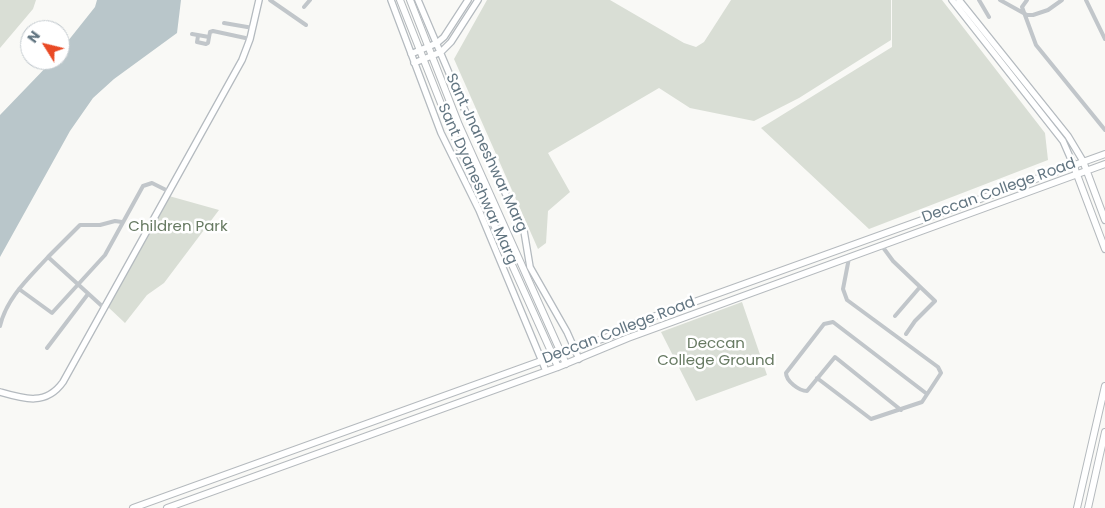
<!DOCTYPE html>
<style>
body{margin:0}
#map{position:relative;width:1105px;height:508px;overflow:hidden;background:#f9f9f6;font-family:Poppins,sans-serif}
canvas{display:block}
.north{position:absolute;left:20px;top:20px;width:50px;height:50px;box-sizing:border-box;background:#fff;border:1px solid #c1c8cd;border-radius:50%;rotate:306deg;font-size:14px;font-weight:700;line-height:20px;text-align:center;color:#637682}
.north::after{content:'';display:block;margin:auto;width:18px;height:22px;background:#e94a25;clip-path:polygon(50% 0,100% 100%,50% 72%,0 100%)}
</style>
<div id="map">
<canvas width="1105" height="508"></canvas>
<div class="north">N</div>
</div>
<script>
const g = document.querySelector('canvas').getContext('2d');
g.lineJoin = 'round';
function fillPath(path, color) {
  g.fillStyle = color;
  g.fill(path, 'evenodd');
}
function stroke(path, color, width, dash) {
  g.strokeStyle = color;
  g.lineWidth = width;
  g.lineCap = dash ? 'butt' : 'round';
  g.setLineDash(dash || []);
  g.stroke(path);
}
function write(font, color, halo, rows, align = 'center') {
  g.font = font + ' Poppins,sans-serif';
  g.lineWidth = 5;
  g.setLineDash([]);
  g.textBaseline = 'middle';
  g.strokeStyle = halo;
  g.fillStyle = color;
  for (const [text, x, y, turn = 0] of rows) {
    g.save();
    g.translate(x, y);
    g.rotate((+turn || 0) * Math.PI / 180);
    g.textAlign = isNaN(turn) ? turn : align;
    if (halo) g.strokeText(text, 0, 0);
    g.fillText(text, 0, 0);
    g.restore();
  }
}
fillPath(new Path2D(`
 M0 0H36L33 9 0 48Z
 M487 0H610L684 43 696 47 704 42 731 0H891V40L799 98 754 121 690 108 659 88 548 153 570 192 548 211 546 243 538 249 454 59Z
 M892 0H942L1045 133 1048 160 869 229 761 128 892 47Z
 M169 196 219 210 164 283 147 295 125 323 107 306Z
 M742 302 767 375 696 401 661 332Z`), '#d9ded5');
fillPath(new Path2D(`
 M97 0H181L177 33 114 79 93 98 70 131 0 257V115L53 60H60V51L95 7Z`), '#b9c6ca');
const secondary = new Path2D(`
 M391 0 441 133 479 210 546 371
 M418 0 469 120 524 231 530 267 567 332 579 359
 M952 0 1063 141 1073 164
 M959 0 1068 136 1083 161
 M411 54 437 43 444 37 468 0
 M414 63 441 52 451 42 478 0
 M0 392C24 399 46 406 63 382L242 60 250 39 259 0`);
const primary = new Path2D(`
 M400 0 451 129 558 367
 M410 0 459 125 566 364
 M1083 161 1105 220
 M1073 164 1105 249
 M133 508 613 335 622 328 1105 154
 M167 508 558 367 628 338 1105 164
 M1077 508 1105 386
 M1088 508 1105 432`);
stroke(secondary, '#b4babf', 8);
stroke(primary, '#b5babe', 8);
stroke(new Path2D(`
 M270 0 306 25
 M979 0 989 17
 M1000 0 1027 15H1033L1048 10 1062 0
 M1027 0 1022 7 1036 45 1105 130
 M1086 0 1105 39
 M304 7 310 0
 M224 23 253 28
 M192 34 209 37
 M198 36 197 42 206 44 208 43 210 32 213 31 250 39
 M882 246 893 261 935 301 915 321 906 334
 M19 289 52 313 105 255 143 186 152 183 168 191
 M103 307 48 257 80 225H100L115 221 122 222
 M895 316 920 287
 M0 326C7 297 29 278 48 257
 M47 348 88 294
 M817 378 871 419 922 402 941 373 938 367 847 300 843 289 849 258
 M901 410 835 357 807 391C799 391 786 381 786 373L824 324 833 322 927 394`), '#c1c6ca', 4);
stroke(secondary, '#fff', 5.5);
stroke(primary, '#fff', 6);
write('15px', '#637682', '#fff', [
 ["Sant Jnaneshwar Marg",486,153,65],
 ["Sant Dyaneshwar Marg",477,184,66],
 ["Deccan College Road",999,191,-20],
 ["Deccan College Road",619,331,-21]
]);
write('15px', '#677a62', '#fff', [
 ["Children Park",178,227],
 ["Deccan",716,344],
 ["College Ground",716,361]
]);
</script>
